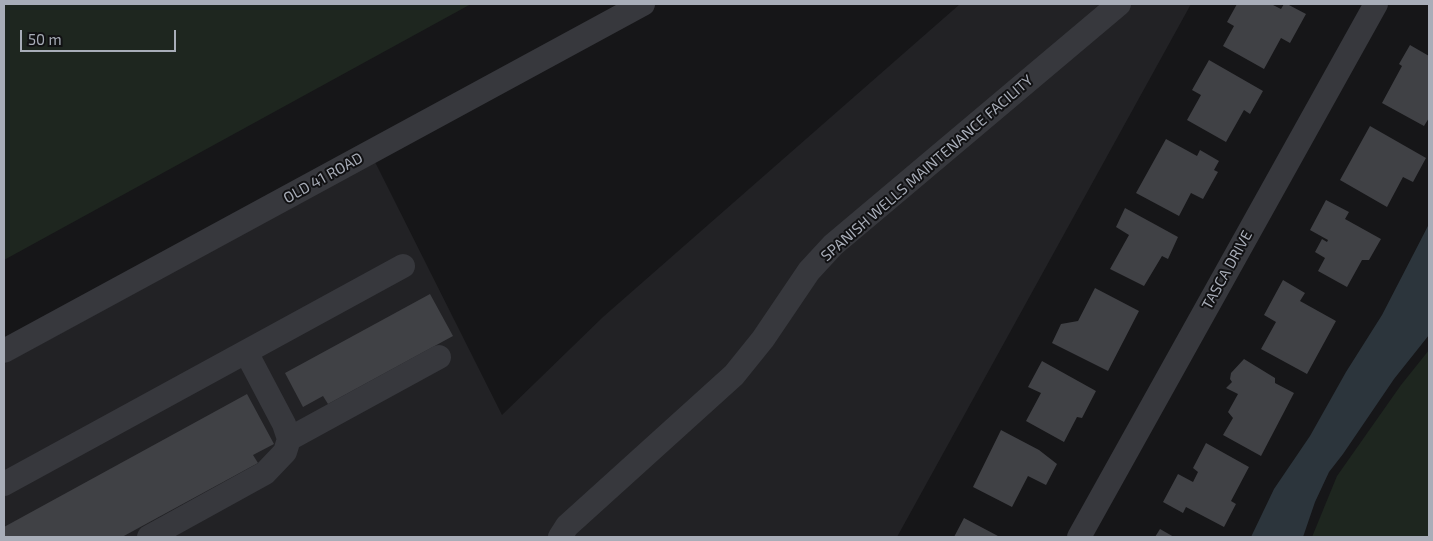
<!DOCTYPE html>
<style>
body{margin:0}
#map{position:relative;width:1433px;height:541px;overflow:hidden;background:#161618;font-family:"Exo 2",sans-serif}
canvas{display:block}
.frame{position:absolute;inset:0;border:5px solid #a8adb8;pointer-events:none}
.scale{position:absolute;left:20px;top:30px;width:156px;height:22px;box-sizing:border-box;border:2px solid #a8adb8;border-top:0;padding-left:6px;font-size:15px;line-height:18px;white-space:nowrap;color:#a8adb8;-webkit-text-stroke:4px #111113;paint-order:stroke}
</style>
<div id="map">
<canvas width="1433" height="541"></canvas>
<div class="frame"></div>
<div class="scale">50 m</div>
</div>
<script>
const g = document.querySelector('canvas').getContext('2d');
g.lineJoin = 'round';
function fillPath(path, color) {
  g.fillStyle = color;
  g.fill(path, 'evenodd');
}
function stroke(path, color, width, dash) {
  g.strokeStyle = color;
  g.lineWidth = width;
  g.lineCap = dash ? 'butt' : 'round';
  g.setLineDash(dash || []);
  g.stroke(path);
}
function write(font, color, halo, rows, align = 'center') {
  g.font = font + ' "Exo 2",sans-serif';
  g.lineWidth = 4;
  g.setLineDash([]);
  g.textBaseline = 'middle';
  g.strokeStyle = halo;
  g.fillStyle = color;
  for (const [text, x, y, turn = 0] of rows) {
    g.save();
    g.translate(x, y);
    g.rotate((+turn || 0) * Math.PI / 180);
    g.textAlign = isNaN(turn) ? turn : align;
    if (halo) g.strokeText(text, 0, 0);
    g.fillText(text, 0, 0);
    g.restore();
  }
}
fillPath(new Path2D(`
 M960 4H1191L897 537H4V364L375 162 502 415 603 317Z`), '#222225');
fillPath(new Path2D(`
 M4 4H471L4 260Z
 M1429 350V537H1312L1337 476 1401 385Z`), '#1e261f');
fillPath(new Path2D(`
 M1429 224V335L1394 379 1343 454 1329 472 1315 502 1303 537H1251L1274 489 1310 436 1346 372 1382 315Z`), '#2c353c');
fillPath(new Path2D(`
 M1237 4H1271L1281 9 1284 4H1287L1306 14 1290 43 1281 38 1264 69 1223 46 1234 26 1227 22Z
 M1410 45 1429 56V118L1424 126 1382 103 1402 66 1399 64Z
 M1209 60 1263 91 1250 114 1244 110 1226 142 1187 120 1201 95 1192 90Z
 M1370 126 1426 158 1413 182 1403 177 1387 207 1340 180Z
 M1166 139 1197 156 1200 150 1219 161 1214 170 1218 172 1203 199 1191 193 1179 216 1136 193Z
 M1326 200 1349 212 1345 219 1381 239 1369 260H1362L1347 287 1318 271 1325 258 1315 252 1322 239 1327 242 1328 240 1310 230Z
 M1125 208 1178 237 1168 259 1162 256 1144 286 1110 269 1129 235 1116 227Z
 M1283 280 1305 293 1300 301 1336 321 1307 374 1261 349 1276 322 1264 315Z
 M1095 288 1139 311 1108 371 1052 343 1061 324 1078 321Z
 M430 294 453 336 328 404 323 396 303 407 285 373Z
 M1244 359 1275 378V383L1294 393 1261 456 1223 435 1233 418 1228 412 1238 394 1226 388 1232 382 1230 379 1231 373Z
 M1042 361 1096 391 1082 418 1077 417 1064 442 1026 421 1041 393 1028 387Z
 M247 394 274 444 253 455 258 463 122 537H4V527Z
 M1001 430 1039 450 1057 464 1046 485 1028 476 1012 507 973 487Z
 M1206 443 1249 467 1231 501 1236 504 1224 527 1186 507 1183 513 1163 502 1178 474 1193 482 1198 472 1193 468Z
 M964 518 998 536 997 537H954Z
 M1160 529 1174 537H1155Z`), '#404145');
stroke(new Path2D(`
 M4 351 643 4
 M289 439 439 357
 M4 484 403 266
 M149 537 265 473 285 452 289 439 284 424 246 352
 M560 537 567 526 734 375 763 339 809 271 833 245 1119 4
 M1079 537 1376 4`), '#37383d', 24);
write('15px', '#a8adb8', '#111113', [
 ["SPANISH WELLS MAINTENANCE FACILITY",927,168,-41],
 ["OLD 41 ROAD",323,178,-29],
 ["TASCA DRIVE",1227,270,-61]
]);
</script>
